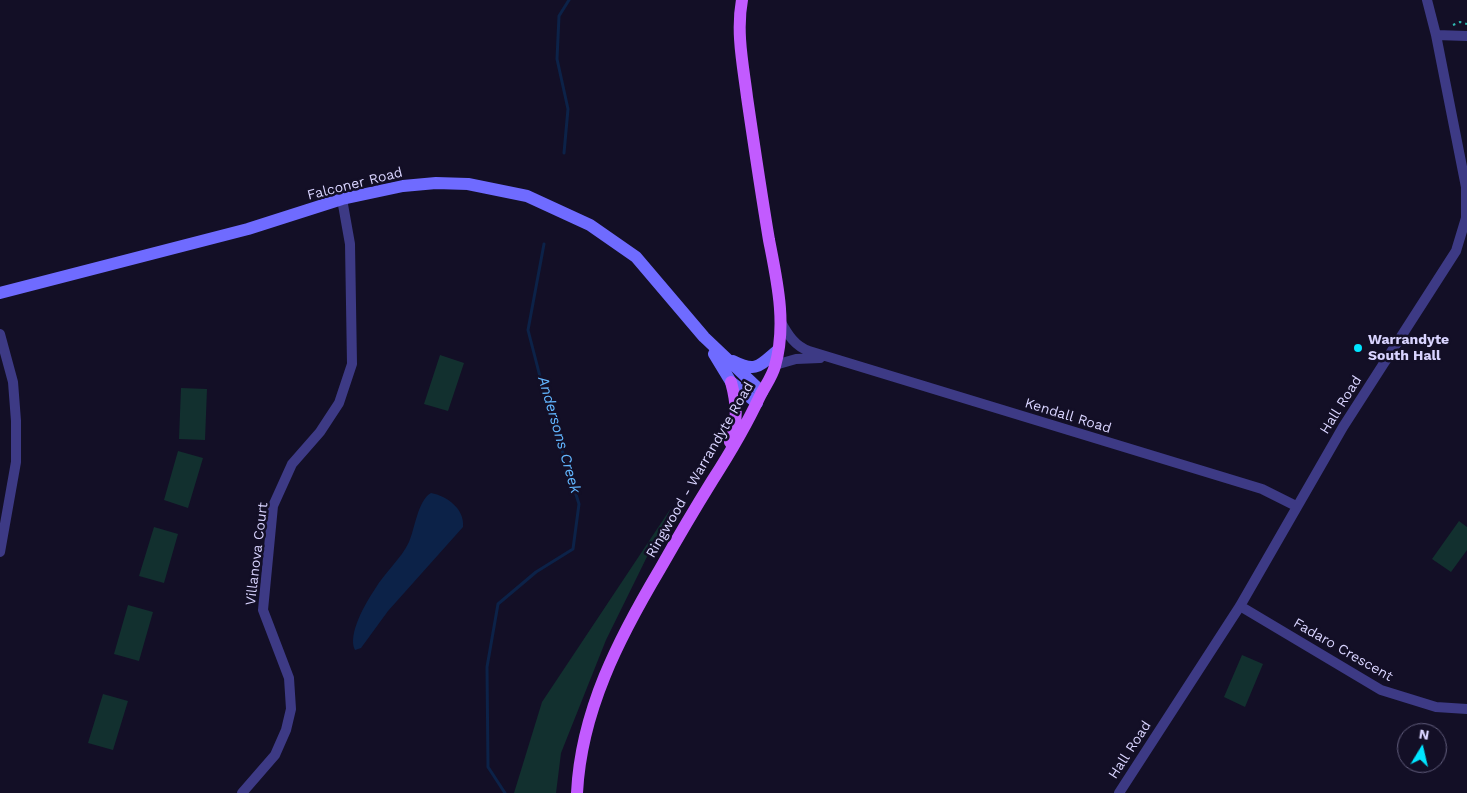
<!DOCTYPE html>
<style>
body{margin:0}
#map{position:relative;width:1467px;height:793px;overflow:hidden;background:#130f26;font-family:"Work Sans",sans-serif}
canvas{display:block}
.north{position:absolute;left:1397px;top:723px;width:50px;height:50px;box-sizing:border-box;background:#130f26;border:1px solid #625e7d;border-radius:50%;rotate:9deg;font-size:14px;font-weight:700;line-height:20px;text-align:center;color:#d9d4ff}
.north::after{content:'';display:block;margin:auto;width:18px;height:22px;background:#00e5ff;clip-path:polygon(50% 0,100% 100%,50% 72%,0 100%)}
</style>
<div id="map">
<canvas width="1467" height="793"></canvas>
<div class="north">N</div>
</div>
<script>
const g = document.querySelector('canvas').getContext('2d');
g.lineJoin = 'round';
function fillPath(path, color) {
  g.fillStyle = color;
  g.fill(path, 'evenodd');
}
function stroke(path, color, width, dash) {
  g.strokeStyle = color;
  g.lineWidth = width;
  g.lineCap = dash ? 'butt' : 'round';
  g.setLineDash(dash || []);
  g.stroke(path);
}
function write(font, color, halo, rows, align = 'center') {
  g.font = font + ' "Work Sans",sans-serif';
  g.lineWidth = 5;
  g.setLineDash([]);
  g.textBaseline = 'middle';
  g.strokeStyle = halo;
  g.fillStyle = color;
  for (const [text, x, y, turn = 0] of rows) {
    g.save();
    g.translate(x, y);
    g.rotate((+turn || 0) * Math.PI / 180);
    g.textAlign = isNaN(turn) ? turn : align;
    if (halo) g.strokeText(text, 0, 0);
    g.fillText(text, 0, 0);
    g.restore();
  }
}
fillPath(new Path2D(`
 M440 355 464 363 448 411 424 404Z
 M181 388 207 389 205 440 179 439Z
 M178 451 203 458 188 508 164 500Z
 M671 508 606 640 561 753 556 793H514L542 702Z
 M1459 521 1467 527V550L1451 572 1432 559Z
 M154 527 178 534 164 583 139 576Z
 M128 605 153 612 139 661 114 654Z
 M1242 655 1263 664 1245 707 1224 697Z
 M103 694 128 701 113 750 88 743Z`), '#12302f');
fillPath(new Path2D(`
 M431 493C447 496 465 509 463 527L388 611 361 648 355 650C347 635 366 602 375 589 385 572 401 559 409 542 415 528 418 500 431 493Z`), '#0c2248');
stroke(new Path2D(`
 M564 153 568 109 557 59 559 16 569 0
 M505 793 488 767 487 667 498 604 536 572 573 549 579 504 545 396 528 330 544 244`), '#0c2248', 3);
stroke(new Path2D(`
 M1453 25 1460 22 1467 24`), '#2fb8b0', 2, [2.5, 4]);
stroke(new Path2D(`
 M1436 35 1467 36
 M781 322C788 335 795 346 809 351L1262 489 1296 506
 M0 334 13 382 16 421V462L0 552
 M775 365 796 359 820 358
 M1240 606 1381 690 1436 707 1467 709
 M242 793 275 755 286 730 291 709 289 678 263 610 273 506 292 464 320 432 339 403 352 364 350 244 342 199
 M1119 793 1240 606 1343 427 1456 251 1466 218V187L1436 35 1427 0`), '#3d3a85', 10);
stroke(new Path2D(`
 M0 293 248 229 342 199 403 186 436 183 468 184 527 196 590 225 636 257 704 337 762 392
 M714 354 731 382 757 403
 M733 361C757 373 759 366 778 350`), '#6f6bff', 12);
stroke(new Path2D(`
 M730 442C738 421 737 404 731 382
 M577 793C581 711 619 638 660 569 677 539 694 510 712 481 730 453 746 426 760 396 765 386 772 377 775 366 787 324 777 281 769 240 761 192 754 145 747 97 743 65 736 32 742 0`), '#c25bff', 12);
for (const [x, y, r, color] of [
 [1358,348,5,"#00e5ff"]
]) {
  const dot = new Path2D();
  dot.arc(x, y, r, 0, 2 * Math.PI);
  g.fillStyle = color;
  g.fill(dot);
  stroke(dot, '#130f26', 2);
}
write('14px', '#d9d4ff', '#130f26', [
 ["Falconer Road",355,184,-14],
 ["Hall Road",1341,405,-58],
 ["Kendall Road",1068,416,17],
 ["Ringwood - Warrandyte Road",700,470,-60],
 ["Villanova Court",257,554,-83],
 ["Fadaro Crescent",1343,650,30],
 ["Hall Road",1130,750,-57]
]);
write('bold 14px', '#d9d4ff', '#130f26', [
 ["Warrandyte",1368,340],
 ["South Hall",1368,356]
], 'left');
write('italic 15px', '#62b6ff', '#130f26', [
 ["Andersons Creek",559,435,74]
]);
</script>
